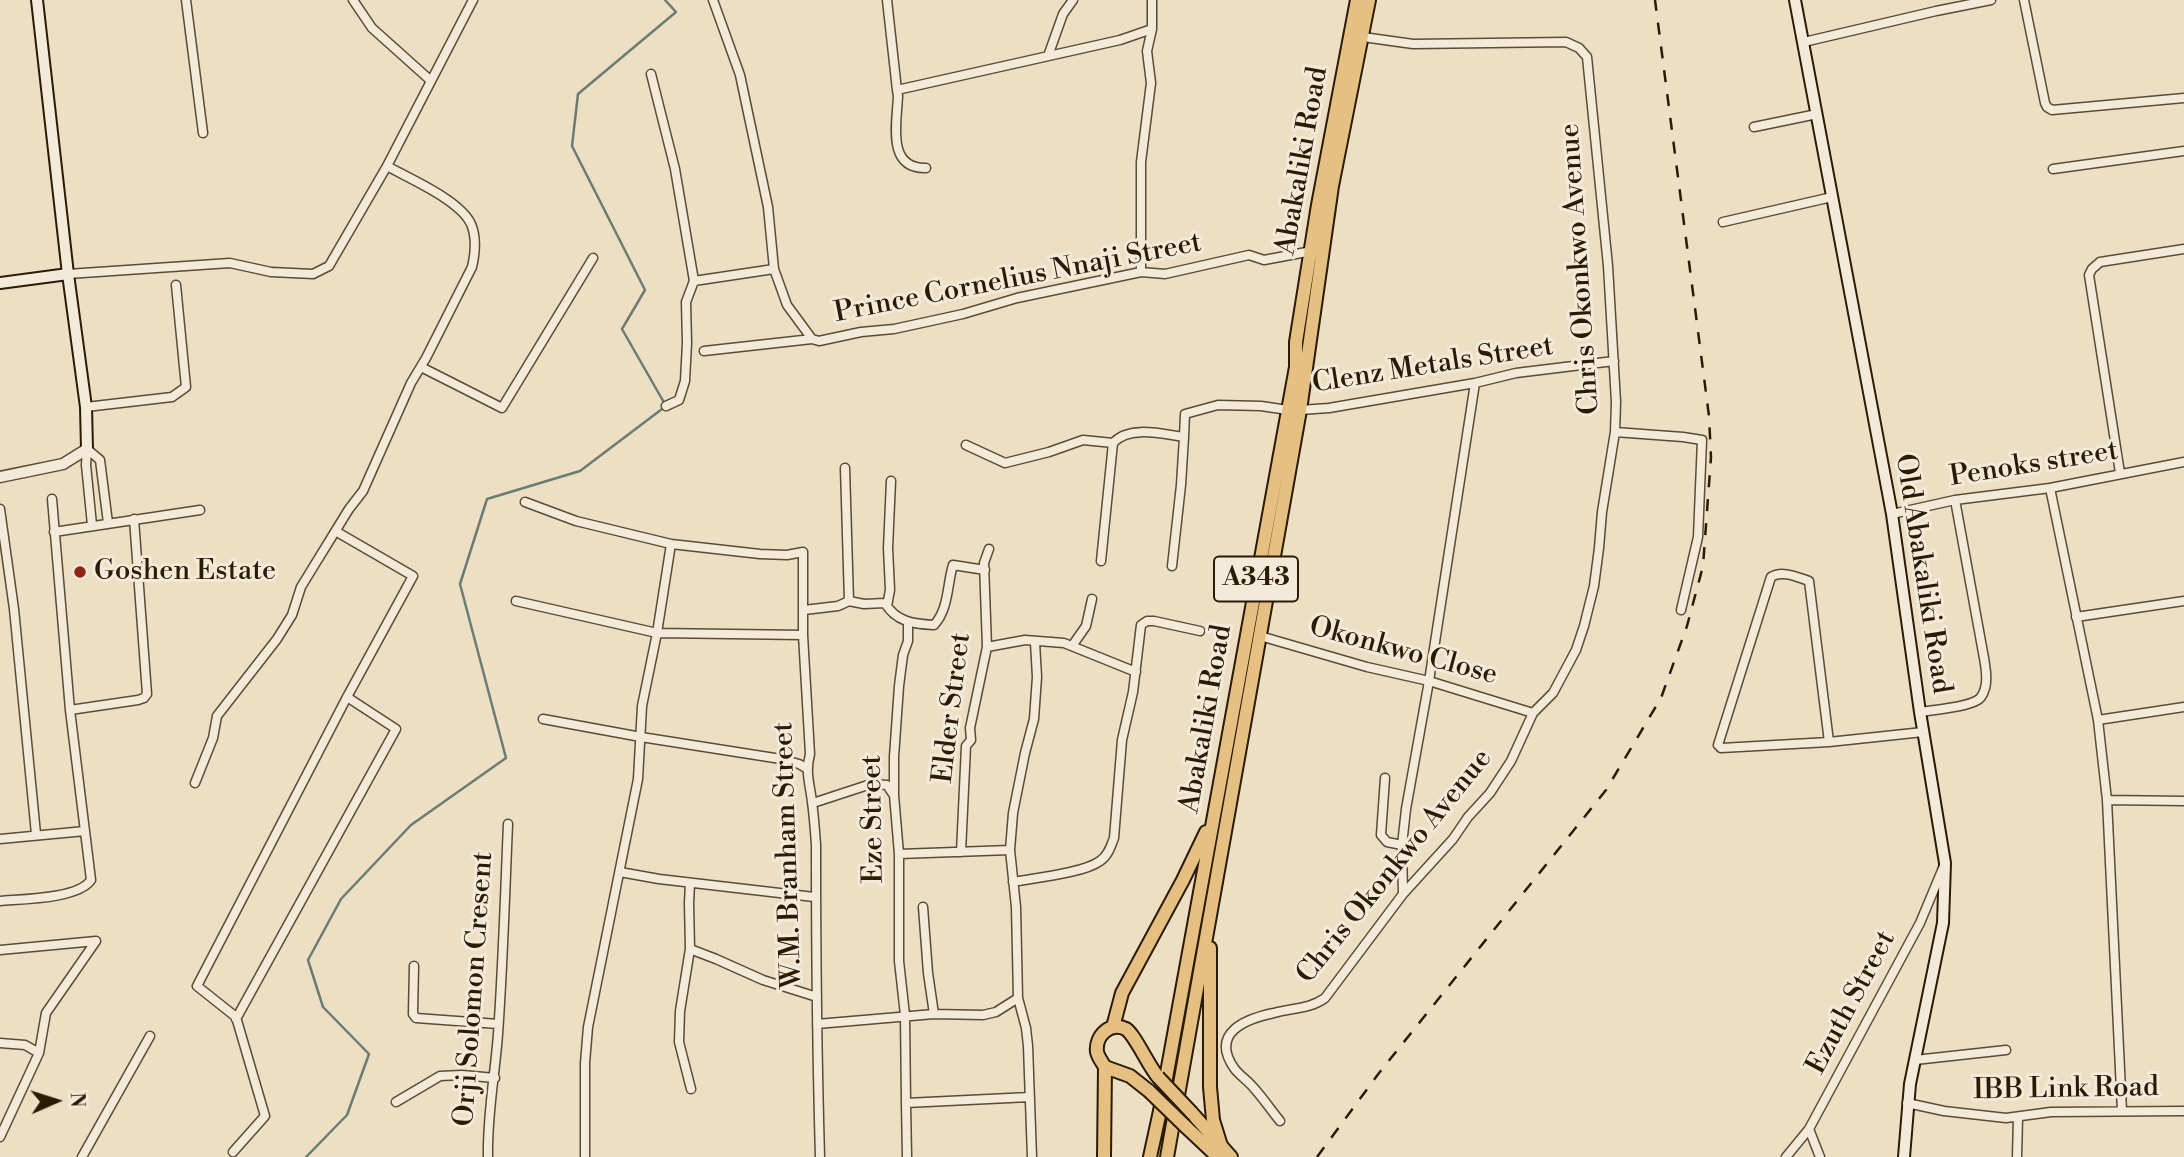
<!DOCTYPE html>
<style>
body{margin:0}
#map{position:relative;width:2184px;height:1157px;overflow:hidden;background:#ecdfc4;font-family:"Libre Bodoni",serif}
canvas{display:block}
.north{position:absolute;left:21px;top:1066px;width:70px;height:70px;-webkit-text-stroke:5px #f3ead9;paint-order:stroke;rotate:87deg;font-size:19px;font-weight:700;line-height:28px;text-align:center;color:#2b1b03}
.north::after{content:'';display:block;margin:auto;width:24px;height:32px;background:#2b1b03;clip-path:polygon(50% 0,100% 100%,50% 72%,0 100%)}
</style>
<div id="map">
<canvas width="2184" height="1157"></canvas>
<div class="north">N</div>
</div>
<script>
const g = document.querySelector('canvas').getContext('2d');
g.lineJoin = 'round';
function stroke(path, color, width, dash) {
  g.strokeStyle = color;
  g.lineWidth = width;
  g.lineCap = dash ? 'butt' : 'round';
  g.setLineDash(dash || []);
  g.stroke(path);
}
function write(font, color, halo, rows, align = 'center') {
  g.font = font + ' "Libre Bodoni",serif';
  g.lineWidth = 6;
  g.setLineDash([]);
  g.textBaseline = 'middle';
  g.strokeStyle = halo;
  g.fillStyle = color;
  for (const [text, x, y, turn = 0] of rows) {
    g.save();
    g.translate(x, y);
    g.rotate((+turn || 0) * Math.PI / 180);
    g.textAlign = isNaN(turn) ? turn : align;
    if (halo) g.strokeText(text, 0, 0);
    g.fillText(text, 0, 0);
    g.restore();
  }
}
stroke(new Path2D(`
 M306 1157 347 1115 369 1054 323 1007 308 960 341 899 411 825 506 758 460 584 487 499 580 471 666 406 622 329 645 290 572 146 578 94 676 12 665 0`), '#6d7c70', 2.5);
const minor = new Path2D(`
 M186 0 203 133
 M353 0 372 28 430 80
 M713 0 740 75 768 207 774 269 787 305 812 339 819 341 861 332 894 329 963 314 1017 298 1141 272 1165 274 1249 255 1264 260 1312 251
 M887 0 897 90
 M2024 0 2045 103 2047 107 2052 110 2184 98
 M1804 42 1936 11 1991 0
 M1048 56 1063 14 1073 0
 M651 74 675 169 694 281 686 302 687 343 685 381 679 400 666 406
 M1754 127 1817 114
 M926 168C886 169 897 122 898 96L897 90 1120 40 1152 29
 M2053 169 2184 151
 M1723 222 1832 197
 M1141 272V162L1151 83 1147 51 1152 29V0
 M68 274 230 263 271 272 313 274 329 266 387 166 473 0
 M694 281 774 269
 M704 351 812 339
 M421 367 502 408 593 258
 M86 407 172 397 186 387 176 285
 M1300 410 1329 408 1475 383 1516 373 1614 361
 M1615 432 1683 437 1702 440 1698 537 1681 610
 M966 445 1005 463 1049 452 1083 440 1113 443
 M87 449 100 460 108 523
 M87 449 86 465 92 525
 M845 468 849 601
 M2120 473 2089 275 2092 269 2100 262 2184 249
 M2050 488 2098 720 2107 800 2122 1111
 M525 502 576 521 671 544 760 554 787 555 803 552V635L810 754C805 773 810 784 812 802 814 816 815 831 816 845 816 949 817 1053 820 1157
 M0 509 14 609 36 834
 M1892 514 1955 500 2050 488 2184 462
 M54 532 200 510
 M1101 561 1113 443C1129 425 1162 434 1184 437L1185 414 1218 405 1261 406 1288 410
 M1172 566 1181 485 1184 437
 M516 601 657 633 803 635
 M887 606 890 590 888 548 891 481
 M804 610 838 606 849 601 864 604 885 603C896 622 914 624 934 625 949 609 947 584 953 565L985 570
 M2076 617 2184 601
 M908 623V641L903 655 899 686 894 757V795L899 854V961L905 1015 906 1103 1030 1097
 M1260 636 1367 667 1429 681 1533 713
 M1072 646 1086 626 1092 599
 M987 647 1025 640 1064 643 1136 672
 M70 710 138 700 144 698 147 694 134 519
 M1920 712C1933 710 1974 707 1981 697 1989 686 1986 670 1984 658L1955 500
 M543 719 641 737 781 759 799 764 806 768
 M2098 720 2184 707
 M1829 742 1809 581C1797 577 1782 570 1771 577L1718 745 1721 748 1829 742 1923 732
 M1385 778 1381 835 1387 842 1402 845
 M195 783 213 738 217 716 277 639 292 615 301 587 312 569 349 509 363 491 411 383 426 358 472 267C475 254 477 238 471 224 460 200 410 179 387 166
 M2107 800 2184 801
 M813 803 871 784 887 785 893 794
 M0 839 85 831
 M961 852 966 746 971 740 970 728 987 647 984 563 989 549
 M899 854 1010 850
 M620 872 659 879 814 897
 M1013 882C1034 878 1084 873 1100 861 1108 856 1111 846 1114 838L1122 740 1133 692 1141 625 1147 621H1154L1200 631
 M1403 894 1402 845 1406 809 1429 681 1475 383
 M0 901C22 899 78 899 91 880L70 710 52 499
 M923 907 928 973 934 1014
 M690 949 689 903 690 883
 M0 950 96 941 46 1013 39 1053 0 1137
 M414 966 413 1014 416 1018 498 1024
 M236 1019 396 729 347 697
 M817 1024 934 1014 983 1015 996 1012 1018 998
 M0 1043 25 1045 39 1053
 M1915 1060 2006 1050
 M691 1089 679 1042 680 1011 690 949 716 959 763 980 817 997
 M396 1102 440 1076 462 1075 495 1078
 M906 1103 907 1157
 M1907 1103 1944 1111 2006 1118 2051 1112 2184 1111
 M1280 1121C1271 1110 1263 1098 1253 1087 1247 1080 1239 1075 1234 1068 1210 1033 1245 1019 1274 1013 1292 1008 1310 1009 1325 998L1403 894 1453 839 1468 817 1490 793 1511 761 1533 713 1553 693 1576 650 1584 626 1594 586 1599 548 1602 512 1615 432 1616 402 1608 266 1587 57 1579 48 1566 42 1413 44 1363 37
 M1809 1129 1820 1157
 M233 1152 265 1116 236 1017 197 986 347 697 413 576 337 532
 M82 1157 150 1036
 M488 1157C487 1115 495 1075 498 1034 503 964 505 894 508 824
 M585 1157V1063L588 1027 638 779 642 706 657 633 671 544
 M1032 1157 1028 1046 1026 1028 1018 998 1016 907 1010 850 1013 813 1025 753 1034 719 1037 677 1035 642
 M1786 1157 1809 1129 1920 923 1943 868
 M2017 1157 2018 1118`);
const tertiary = new Path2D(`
 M0 477 63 464 87 449`);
const secondary = new Path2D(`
 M37 0 68 274 86 407 87 449
 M1795 0 1892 514 1920 712 1945 863 1943 923 1910 1084 1904 1157
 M0 283 68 274`);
const primary = new Path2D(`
 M1149 1091 1130 1076 1105 1067C1102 1062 1098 1057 1097 1052 1095 1036 1110 1021 1126 1029 1135 1035 1148 1065 1158 1077
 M1191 1112 1231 1157
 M1185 1126 1218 1157`);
const trunk = new Path2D(`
 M1210 948V1087L1213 1120 1222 1149
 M1113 1027 1122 993 1183 880 1206 832
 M1104 1157 1105 1067
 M1150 1157 1160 1111 1296 367V342L1318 205 1357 0
 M1167 1157 1300 410 1332 186 1369 0`);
stroke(minor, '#5b4c33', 11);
stroke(tertiary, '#5b4c33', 13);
stroke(secondary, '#2b1b03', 14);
stroke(primary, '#2b1b03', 16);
stroke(trunk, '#2b1b03', 16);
stroke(minor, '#f3ead9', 8);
stroke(tertiary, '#f3ead9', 10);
stroke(secondary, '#f3ead9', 10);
stroke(primary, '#e6c082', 12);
stroke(trunk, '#e6c082', 12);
stroke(new Path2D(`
 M1317 1157 1379 1073 1606 790 1661 698 1687 626 1703 566 1711 457 1709 416 1655 0`), '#2b1b03', 2.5, [12, 12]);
const primaryBridge = new Path2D(`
 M1158 1077 1191 1112
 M1149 1091 1185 1126`);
stroke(primaryBridge, '#2b1b03', 16, []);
stroke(primaryBridge, '#e6c082', 12);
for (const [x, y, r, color] of [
 [80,572,7,"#8f2418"]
]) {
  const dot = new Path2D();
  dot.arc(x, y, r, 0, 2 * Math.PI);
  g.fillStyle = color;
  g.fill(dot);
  stroke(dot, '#f3ead9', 2.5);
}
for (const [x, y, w] of [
 [1256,579,84]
]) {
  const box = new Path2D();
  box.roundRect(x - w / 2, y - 22.5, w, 45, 5);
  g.fillStyle = '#f3ead9';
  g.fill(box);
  stroke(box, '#2b1b03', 2);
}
write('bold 26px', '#2b1b03', null, [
 ["A343",1256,579]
]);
write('28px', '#2b1b03', '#f3ead9', [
 ["Abakaliki Road",1303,161,-80],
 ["Chris Okonkwo Avenue",1581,269,-94],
 ["Prince Cornelius Nnaji Street",1018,279,-11],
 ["Clenz Metals Street",1433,366,-9],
 ["Penoks street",2034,465,-9],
 ["Old Abakaliki Road",1922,574,81],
 ["Okonkwo Close",1403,652,15],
 ["Elder Street",953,708,-83],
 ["Abakaliki Road",1207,719,-80],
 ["Eze Street",874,819,-91],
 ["W.M. Branham Street",789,855,-92],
 ["Chris Okonkwo Avenue",1395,867,-51],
 ["Orji Solomon Cresent",475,989,-86],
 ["Ezuth Street",1852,1003,-62],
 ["IBB Link Road",2066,1090,-1]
]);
write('28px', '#2b1b03', '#f3ead9', [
 ["Goshen Estate",94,572]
], 'left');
</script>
